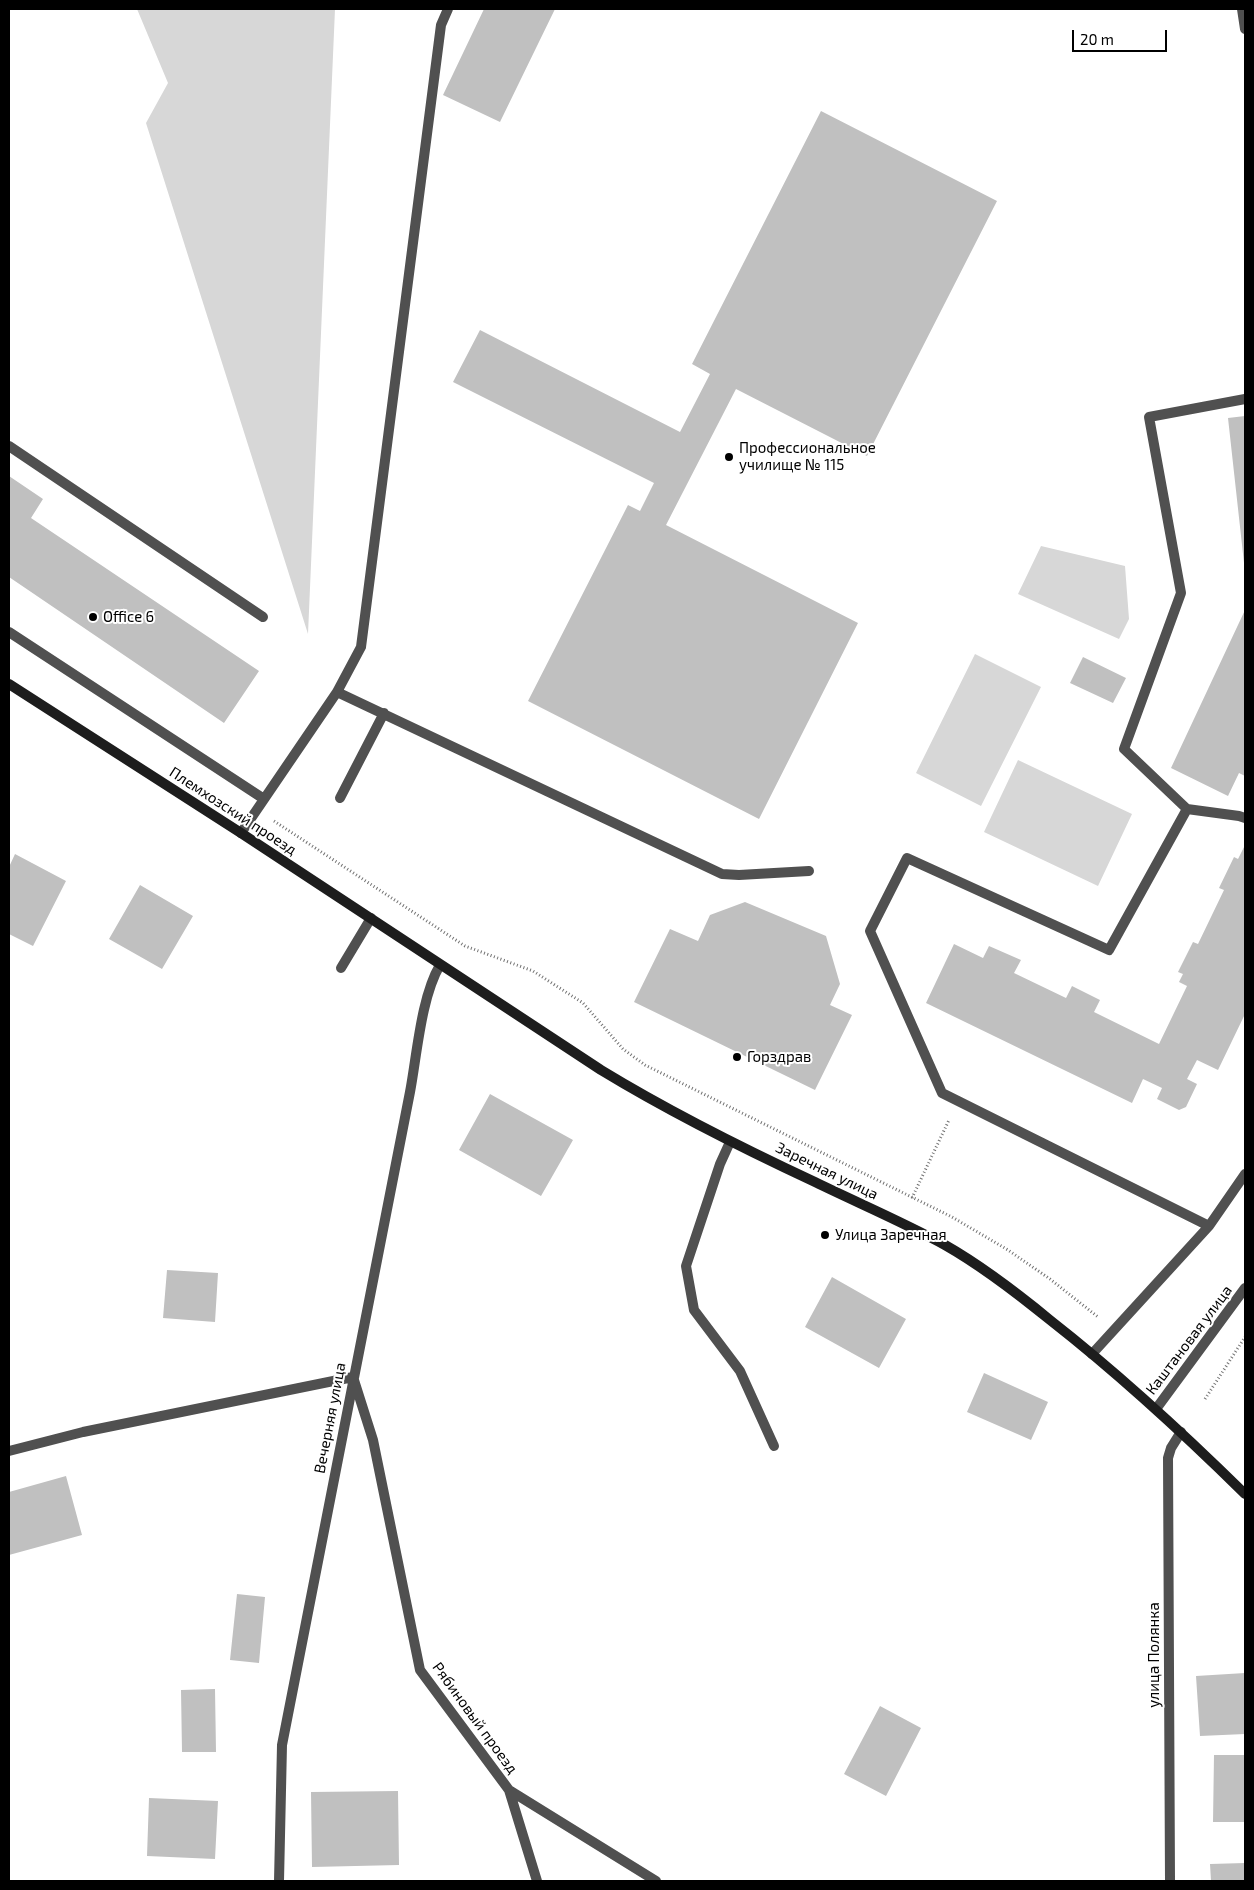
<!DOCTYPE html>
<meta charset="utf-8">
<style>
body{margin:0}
#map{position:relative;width:1254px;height:1890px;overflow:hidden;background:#fff;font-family:"Exo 2",sans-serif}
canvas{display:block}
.frame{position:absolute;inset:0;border:10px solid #000;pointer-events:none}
.scale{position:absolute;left:1072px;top:30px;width:95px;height:22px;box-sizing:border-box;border:2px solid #000;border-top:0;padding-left:6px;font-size:15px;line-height:18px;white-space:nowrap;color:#000;-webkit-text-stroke:4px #fff;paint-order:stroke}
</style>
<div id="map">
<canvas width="1254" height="1890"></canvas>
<div class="frame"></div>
<div class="scale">20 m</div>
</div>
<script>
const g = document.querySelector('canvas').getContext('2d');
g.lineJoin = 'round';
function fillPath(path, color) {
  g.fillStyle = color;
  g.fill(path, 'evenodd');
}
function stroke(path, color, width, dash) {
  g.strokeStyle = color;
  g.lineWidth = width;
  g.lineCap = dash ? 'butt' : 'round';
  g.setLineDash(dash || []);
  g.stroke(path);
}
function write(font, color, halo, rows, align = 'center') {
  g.font = font + ' "Exo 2",sans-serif';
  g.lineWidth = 4;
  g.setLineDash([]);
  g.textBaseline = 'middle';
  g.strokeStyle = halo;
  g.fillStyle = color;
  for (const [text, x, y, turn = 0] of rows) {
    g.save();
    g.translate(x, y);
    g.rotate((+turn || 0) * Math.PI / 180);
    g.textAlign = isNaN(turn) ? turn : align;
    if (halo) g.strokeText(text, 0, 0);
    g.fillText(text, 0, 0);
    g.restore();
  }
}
fillPath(new Path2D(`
 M137 9H335L308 634 146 123 168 83Z
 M1041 546 1125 566 1129 619 1119 639 1018 594Z
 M975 654 1041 687 981 806 916 773Z
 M1018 760 1132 814 1098 886 984 832Z`), '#d7d7d7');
fillPath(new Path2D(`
 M484 9H555L500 122 443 95Z
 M821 111 997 201 867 456 736 389 666 525 858 623 759 819 528 701 628 505 640 511 654 483 453 382 480 330 680 432 710 374 692 364Z
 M1245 416V563H1244L1228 418Z
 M9 476 43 499 31 518 259 671 224 723 9 577Z
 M1245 610V776L1239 773 1228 796 1171 768Z
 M1083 657 1126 678 1113 703 1070 683Z
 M1245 845V1014L1218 1070 1197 1060 1187 1079 1197 1084 1186 1107 1179 1110 1157 1099 1162 1088 1143 1079 1132 1103 926 1003 954 944 983 958 989 946 1021 960 1014 973 1066 998 1072 986 1100 1000 1094 1012 1159 1044 1187 986 1179 982 1183 974 1178 972 1193 942 1198 944 1224 890 1219 888 1234 857 1238 859Z
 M15 854 66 881 33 946 9 934V867Z
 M140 885 193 916 162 969 109 939Z
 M745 902 826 936 840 984 830 1005 852 1015 815 1090 634 1002 670 929 698 941 710 915Z
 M490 1094 573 1140 541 1196 459 1150Z
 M167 1270 218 1273 215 1322 163 1318Z
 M832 1277 906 1319 879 1368 805 1327Z
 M984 1373 1048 1402 1031 1440 967 1412Z
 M66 1476 82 1535 9 1555V1492Z
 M237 1594 265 1597 259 1663 230 1660Z
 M1245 1673V1734L1200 1736 1196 1676Z
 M215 1689 216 1752H182L181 1690Z
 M880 1706 921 1728 886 1796 844 1774Z
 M1214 1755H1245V1822H1213Z
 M398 1791 399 1865 312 1867 311 1792Z
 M149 1798 218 1801 215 1859 147 1856Z
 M1245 1863V1881H1211L1210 1864Z`), '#c0c0c0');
stroke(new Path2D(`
 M274 821 465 946 533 971 583 1003 623 1049 645 1065 952 1217 1008 1250 1050 1279 1098 1317
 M912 1198 949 1120
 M1205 1399 1245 1337`), '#727272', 3, [1, 2.5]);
stroke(new Path2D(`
 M1242 9 1245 29
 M9 446 263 617
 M9 632 264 799
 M337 692 361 647 441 25 448 9
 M340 798 384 713
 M1187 809 1124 749 1181 593 1149 417 1245 399
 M241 833 337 692 722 874 739 875 809 871
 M341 968 371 918
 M730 1142 720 1164 686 1266 694 1310 740 1371 774 1446
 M1209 1226 942 1093 870 931 907 858 1109 950 1187 809 1239 816 1245 818
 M1092 1354 1209 1226 1245 1174`), '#505050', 10);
stroke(new Path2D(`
 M1156 1409 1245 1288
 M9 1451 83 1432 353 1377 373 1440 420 1670 509 1790 656 1881
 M509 1790 537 1881
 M279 1881 282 1745 410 1092C417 1055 421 997 440 965
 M1170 1881 1168 1458 1171 1448 1181 1432`), '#505050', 10);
stroke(new Path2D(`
 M9 684 241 833 601 1070C670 1112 742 1148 815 1182 858 1203 903 1222 945 1245 982 1266 1017 1293 1050 1320 1119 1374 1183 1433 1245 1494`), '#1d1d1d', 10);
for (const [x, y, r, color] of [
 [729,457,5,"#000"],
 [93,617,5,"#000"],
 [737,1057,5,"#000"],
 [825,1235,5,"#000"]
]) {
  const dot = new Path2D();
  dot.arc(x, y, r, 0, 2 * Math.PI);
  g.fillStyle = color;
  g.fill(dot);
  stroke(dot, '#fff', 2);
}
write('15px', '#000', '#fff', [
 ["Профессиональное",739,448],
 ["училище № 115",739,465],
 ["Office 6",103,617],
 ["Горздрав",747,1057],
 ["Улица Заречная",835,1235]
], 'left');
write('15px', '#000', '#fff', [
 ["Племхозский проезд",233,811,33],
 ["Заречная улица",827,1171,26],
 ["Каштановая улица",1189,1340,-53],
 ["Вечерняя улица",330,1418,-79],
 ["улица Полянка",1154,1655,-90],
 ["Рябиновый проезд",475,1718,54]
]);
</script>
